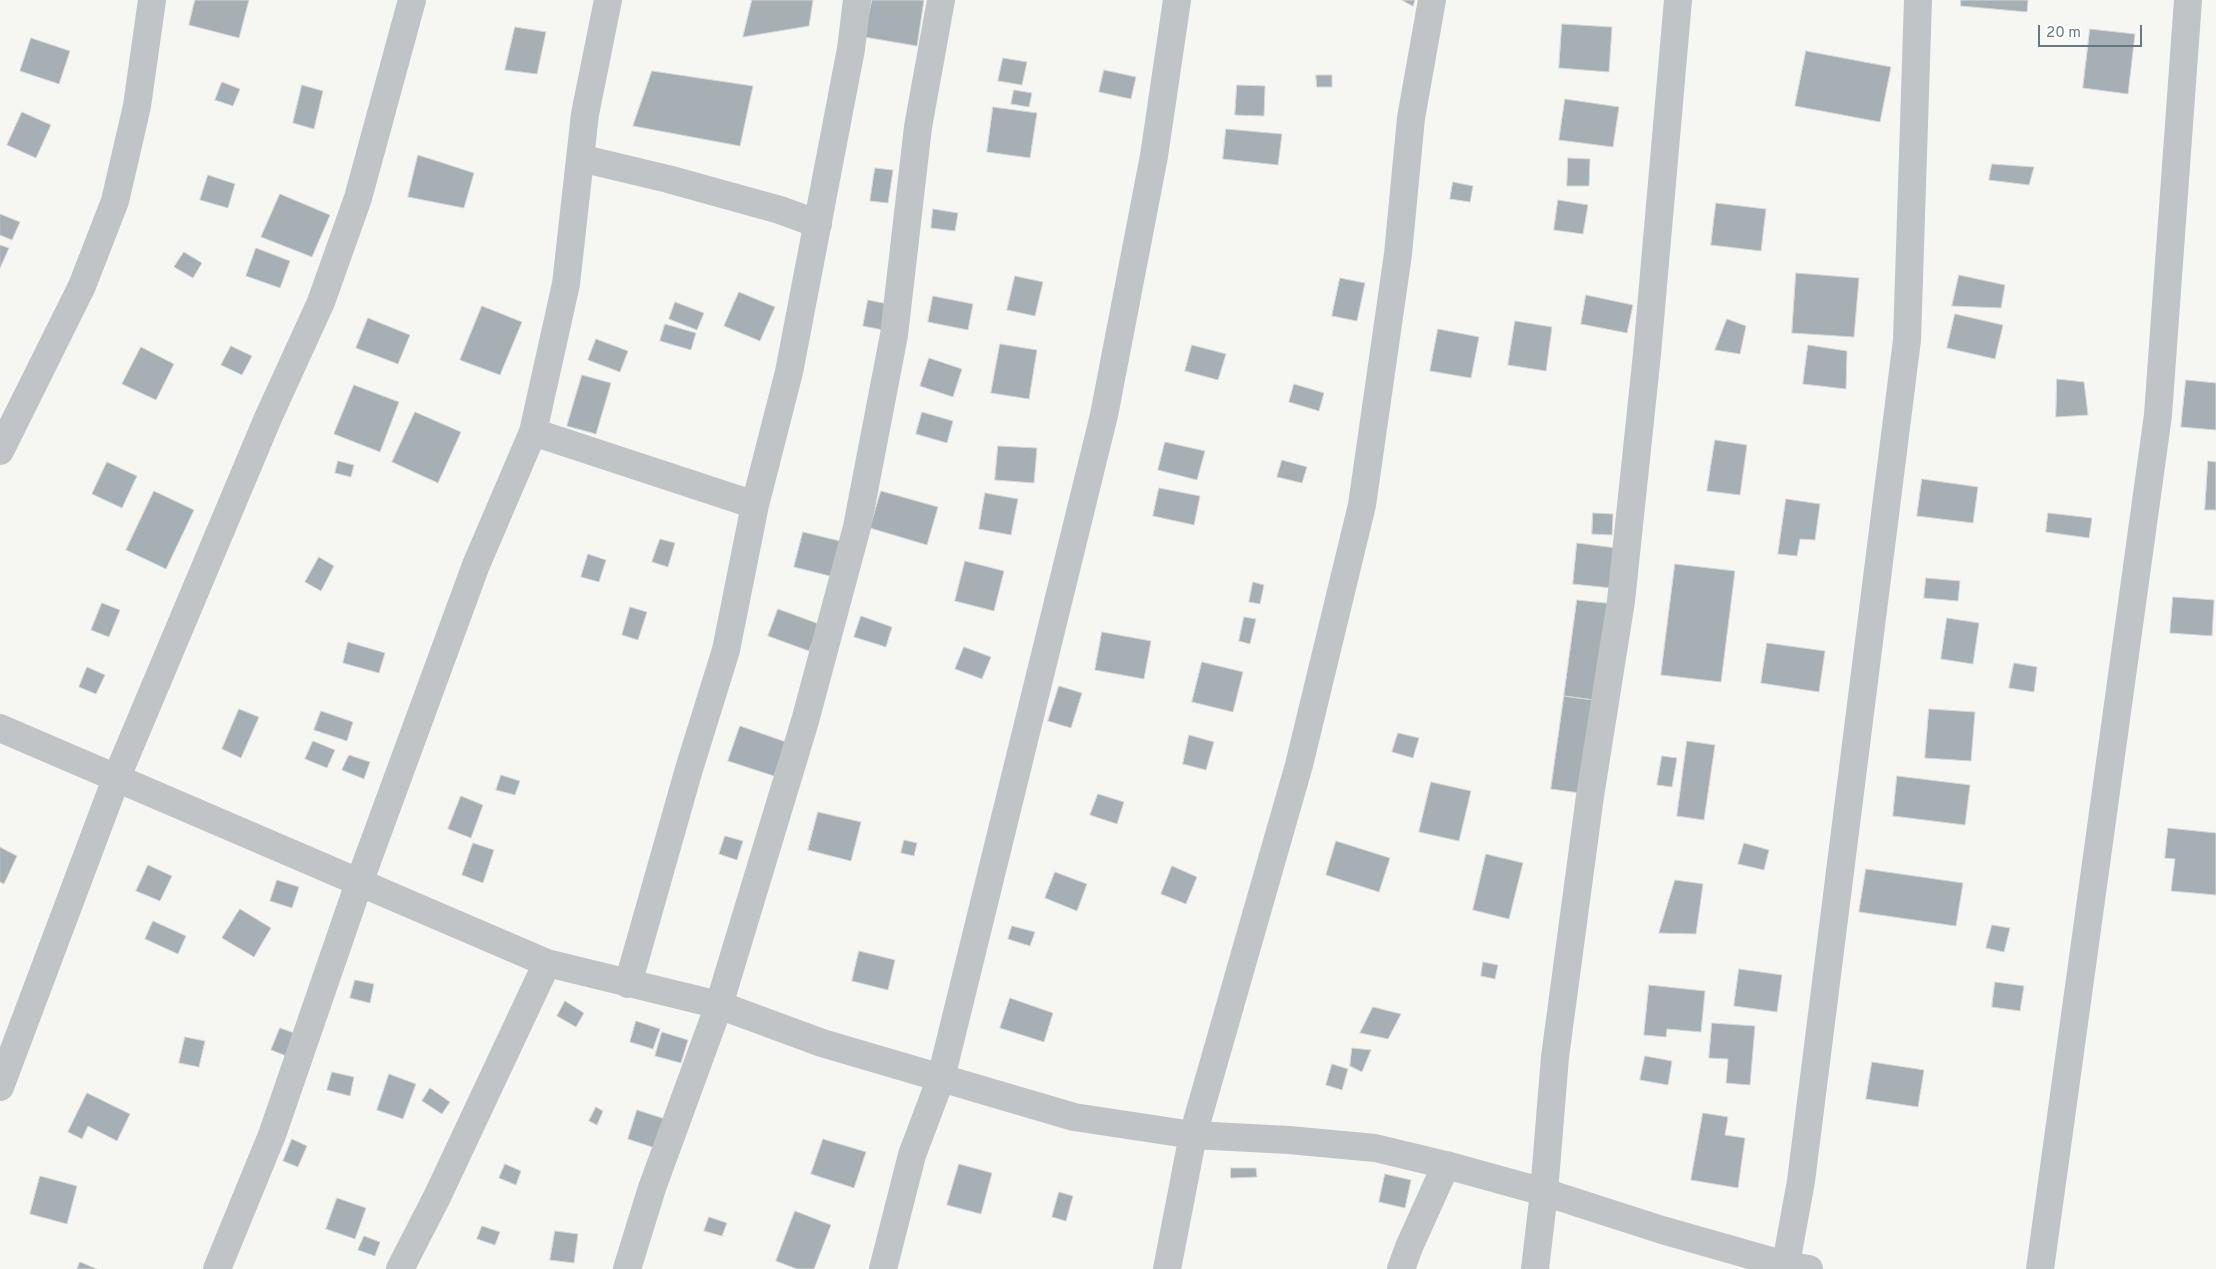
<!DOCTYPE html>
<style>
body{margin:0}
#map{position:relative;width:2216px;height:1269px;overflow:hidden;background:#f6f6f3;font-family:Overpass,sans-serif}
canvas{display:block}
.scale{position:absolute;left:2038px;top:25px;width:104px;height:22px;box-sizing:border-box;border:2px solid #667883;border-top:0;padding-left:6px;font-size:15px;line-height:18px;white-space:nowrap;color:#667883;-webkit-text-stroke:4px #fff;paint-order:stroke}
</style>
<div id="map">
<canvas width="2216" height="1269"></canvas>
<div class="scale">20 m</div>
</div>
<script>
const g = document.querySelector('canvas').getContext('2d');
g.lineJoin = 'round';
function fillPath(path, color) {
  g.fillStyle = color;
  g.fill(path, 'evenodd');
}
function stroke(path, color, width, dash) {
  g.strokeStyle = color;
  g.lineWidth = width;
  g.lineCap = dash ? 'butt' : 'round';
  g.setLineDash(dash || []);
  g.stroke(path);
}
const building = new Path2D(`
 M195 0H249L239 38 189 25Z
 M752 0H813L809 26 743 37Z
 M872 0H924L917 46 864 37Z
 M1402 0H1415L1413 6Z
 M1961 0H2028L2027 12 1961 6Z
 M1562 24 1612 27 1609 72 1559 68Z
 M515 27 546 32 537 74 505 70Z
 M2090 29 2135 34 2128 94 2083 88Z
 M31 38 70 51 59 84 20 71Z
 M1806 51 1891 67 1880 122 1795 106Z
 M1003 58 1027 62 1022 85 998 81Z
 M1104 70 1136 77 1131 99 1099 92Z
 M652 71 753 86 740 146 633 126Z
 M1316 75H1332V87H1317Z
 M222 82 240 89 233 106 215 100Z
 M302 85 323 91 314 129 293 123Z
 M1237 85 1265 86 1264 116 1235 115Z
 M1014 90 1032 93 1029 107 1011 104Z
 M1565 99 1619 107 1613 147 1559 140Z
 M993 107 1037 113 1030 158 987 152Z
 M22 112 51 125 36 158 7 145Z
 M1226 129 1282 134 1278 165 1223 159Z
 M418 155 474 173 464 208 408 197Z
 M1568 158 1590 159 1589 186H1567Z
 M1992 164 2034 167 2029 185 1989 180Z
 M875 168 893 170 888 203 870 201Z
 M208 175 235 184 228 208 200 200Z
 M1453 182 1473 186 1470 202 1450 199Z
 M280 194 330 215 312 257 261 237Z
 M1558 200 1588 205 1583 234 1554 230Z
 M1716 203 1766 209 1761 251 1711 245Z
 M933 209 958 213 955 231 931 228Z
 M0 214 20 222 12 240 0 235Z
 M0 245 9 248 0 268Z
 M256 248 290 261 280 288 246 276Z
 M184 252 202 263 193 278 174 267Z
 M1796 273 1859 278 1854 337 1792 333Z
 M1959 275 2005 285 2001 308 1952 306Z
 M1015 276 1043 282 1035 316 1007 310Z
 M1340 278 1365 283 1357 321 1332 316Z
 M739 292 775 307 760 341 724 326Z
 M1586 295 1633 305 1627 333 1581 324Z
 M933 296 973 304 968 330 928 322Z
 M868 300 888 304 883 330 863 326Z
 M675 302 704 313 697 330 669 319Z
 M482 306 522 322 500 375 460 360Z
 M1955 314 2003 325 1995 359 1947 348Z
 M368 318 410 335 398 364 356 348Z
 M1727 319 1746 326 1740 354 1715 350Z
 M1515 321 1552 327 1546 371 1508 365Z
 M665 324 696 333 691 350 660 341Z
 M1438 329 1479 337 1471 378 1430 371Z
 M596 339 628 351 620 372 588 360Z
 M1000 344 1037 350 1029 399 991 393Z
 M1192 345 1226 354 1218 380 1185 371Z
 M1808 345 1847 351 1846 389 1803 384Z
 M231 346 252 356 242 375 221 365Z
 M141 347 174 364 156 400 122 384Z
 M929 358 962 369 953 397 920 386Z
 M582 375 611 383 596 434 567 426Z
 M2057 379 2084 382 2088 415 2056 417Z
 M2186 380 2216 383V430L2181 427Z
 M1294 384 1324 393 1319 411 1289 402Z
 M354 385 399 402 380 452 334 434Z
 M415 412 461 432 438 483 392 462Z
 M922 412 953 421 947 443 916 434Z
 M1715 440 1747 445 1740 495 1707 491Z
 M1165 442 1205 451 1197 480 1158 470Z
 M998 446 1037 448 1034 483 995 480Z
 M1282 460 1307 467 1302 483 1277 477Z
 M338 461 354 465 351 477 335 473Z
 M2208 461 2216 462V510H2205Z
 M107 462 137 476 122 508 92 494Z
 M1922 479 1978 487 1973 523 1917 516Z
 M1159 488 1200 496 1194 525 1153 516Z
 M154 491 194 510 166 569 126 550Z
 M881 491 938 507 927 545 870 528Z
 M985 493 1018 499 1011 535 979 529Z
 M1786 499 1820 504 1815 540 1800 539 1797 556 1778 554Z
 M1593 513 1613 514 1612 535 1592 534Z
 M2048 513 2092 518 2089 538 2046 532Z
 M803 532 844 542 834 577 794 567Z
 M660 539 675 543 668 567 652 562Z
 M1577 543 1616 548 1611 588 1573 584Z
 M588 554 606 560 599 582 581 577Z
 M319 557 334 566 321 591 305 582Z
 M965 561 1004 571 994 611 955 601Z
 M1675 564 1735 571 1721 682 1661 675Z
 M1926 578 1960 581 1958 601 1924 598Z
 M1253 582 1264 585 1260 604 1249 602Z
 M2173 597 2214 600 2212 636 2170 633Z
 M1577 600 1615 604 1601 701 1564 696Z
 M102 603 120 610 109 637 91 630Z
 M630 607 647 612 638 640 622 635Z
 M778 609 819 624 809 651 768 636Z
 M861 616 892 627 886 647 854 637Z
 M1244 617 1256 619 1250 644 1239 641Z
 M1947 618 1979 623 1973 664 1941 659Z
 M1102 632 1151 641 1144 679 1095 670Z
 M348 642 385 653 379 673 343 663Z
 M1767 643 1825 651 1819 692 1761 683Z
 M964 647 991 657 982 679 955 669Z
 M1202 662 1243 672 1233 712 1192 702Z
 M2014 663 2037 667 2034 692 2009 688Z
 M87 667 105 675 96 694 79 687Z
 M1059 686 1082 693 1071 728 1048 721Z
 M1564 696 1601 701 1587 794 1551 789Z
 M239 709 259 717 241 758 222 749Z
 M1929 709 1975 712 1971 761 1925 758Z
 M321 711 353 722 347 741 314 730Z
 M740 726 786 742 774 776 728 761Z
 M1398 733 1419 738 1413 758 1392 752Z
 M1189 735 1214 742 1206 770 1183 764Z
 M313 741 335 750 327 768 305 759Z
 M1687 741 1715 745 1704 820 1677 816Z
 M349 755 370 762 364 779 342 770Z
 M1662 756 1677 758 1672 787 1657 785Z
 M501 775 520 781 515 795 496 790Z
 M1897 776 1970 785 1965 825 1893 816Z
 M1431 782 1471 791 1459 841 1419 832Z
 M1098 794 1124 802 1117 824 1090 815Z
 M461 796 483 805 471 838 448 829Z
 M818 812 861 822 851 861 808 850Z
 M2168 828 2216 833V895L2171 891 2175 859 2165 858Z
 M725 836 743 841 737 860 719 854Z
 M904 840 917 843 914 856 901 853Z
 M1336 841 1390 858 1379 892 1326 875Z
 M473 843 494 850 483 883 462 875Z
 M1744 843 1769 850 1764 870 1738 864Z
 M0 847 17 856 4 884 0 882Z
 M1486 854 1523 863 1509 919 1473 910Z
 M148 865 172 876 160 901 136 891Z
 M1172 866 1197 877 1186 904 1161 894Z
 M1866 869 1963 883 1956 926 1859 912Z
 M1055 872 1087 884 1077 911 1045 898Z
 M277 880 299 887 292 908 270 901Z
 M1675 880 1703 884 1696 934 1659 933Z
 M240 909 271 928 254 957 222 938Z
 M153 921 186 936 178 954 145 939Z
 M1992 925 2010 928 2004 952 1986 948Z
 M1012 926 1035 932 1030 946 1008 939Z
 M859 951 895 960 888 990 852 981Z
 M1483 962 1498 965 1495 979 1481 976Z
 M1739 969 1782 975 1777 1012 1734 1006Z
 M355 980 374 984 370 1003 350 998Z
 M1995 982 2024 986 2020 1011 1992 1007Z
 M1649 985 1705 991 1701 1032 1667 1029 1666 1037 1644 1035Z
 M1010 998 1053 1013 1044 1042 1000 1028Z
 M565 1001 584 1013 576 1027 557 1016Z
 M1373 1007 1401 1014 1388 1039 1360 1033Z
 M636 1021 660 1029 653 1049 630 1042Z
 M1712 1023 1755 1026 1750 1085 1726 1083 1728 1059 1709 1058Z
 M280 1028 297 1034 289 1057 271 1050Z
 M662 1032 688 1040 681 1063 655 1056Z
 M185 1037 205 1041 199 1067 179 1063Z
 M1352 1048 1371 1050 1362 1072 1350 1066Z
 M1645 1056 1672 1061 1668 1085 1640 1080Z
 M1872 1062 1924 1070 1918 1107 1866 1099Z
 M1332 1064 1348 1069 1342 1090 1326 1085Z
 M332 1072 354 1077 350 1096 327 1090Z
 M389 1074 416 1084 403 1119 377 1110Z
 M430 1088 450 1102 442 1114 422 1101Z
 M87 1093 130 1114 117 1141 88 1126 82 1139 68 1132Z
 M596 1107 603 1111 597 1125 589 1121Z
 M637 1110 668 1120 658 1149 628 1139Z
 M1703 1113 1728 1117 1725 1135 1745 1138 1738 1188 1691 1180Z
 M292 1139 307 1146 298 1167 283 1161Z
 M823 1139 866 1152 854 1188 811 1174Z
 M505 1164 521 1171 516 1185 499 1178Z
 M959 1164 992 1173 981 1214 947 1205Z
 M1231 1168H1256L1257 1177 1231 1178Z
 M1385 1174 1411 1180 1405 1208 1379 1202Z
 M40 1176 77 1186 67 1224 30 1214Z
 M1059 1192 1073 1196 1066 1221 1052 1217Z
 M337 1198 366 1208 355 1239 326 1229Z
 M795 1211 831 1225 814 1269H797L776 1261Z
 M709 1217 727 1223 722 1236 704 1231Z
 M482 1226 500 1232 495 1245 477 1239Z
 M555 1231 578 1234 574 1263 550 1260Z
 M364 1236 380 1242 375 1256 358 1250Z
 M80 1262 97 1269H77Z`);
fillPath(building, '#a6afb4');
stroke(building, '#d8d8d6', 1);
stroke(new Path2D(`
 M580 158 668 179 780 210 818 224
 M533 432 755 505
 M0 451 82 286 115 201 137 106 152 0
 M0 728 547 963 719 1005 822 1043 1074 1117 1193 1135 1289 1140 1375 1148 1446 1165 1544 1192 1662 1230 1785 1265 1809 1269
 M628 984 689 769 726 650 755 505 789 372 851 49 857 0
 M0 1087 116 779 268 418 321 302 358 198 412 0
 M217 1269 272 1135 359 883 476 565 533 432 566 284 585 114 608 0
 M400 1269 437 1197 547 963
 M627 1269 652 1188 719 1005 805 721 857 527 894 335 918 127 941 0
 M883 1269 912 1155 941 1078 1104 415 1154 156 1177 0
 M1167 1269 1193 1135 1299 765 1362 505 1398 254 1411 118 1432 0
 M1401 1269 1409 1247 1446 1165
 M1535 1269 1544 1192 1555 1057 1590 796 1621 601 1647 354 1678 0
 M1785 1269 1801 1181 1907 340 1918 0
 M2040 1269 2158 415 2188 0`), '#c0c4c7', 28);
</script>
